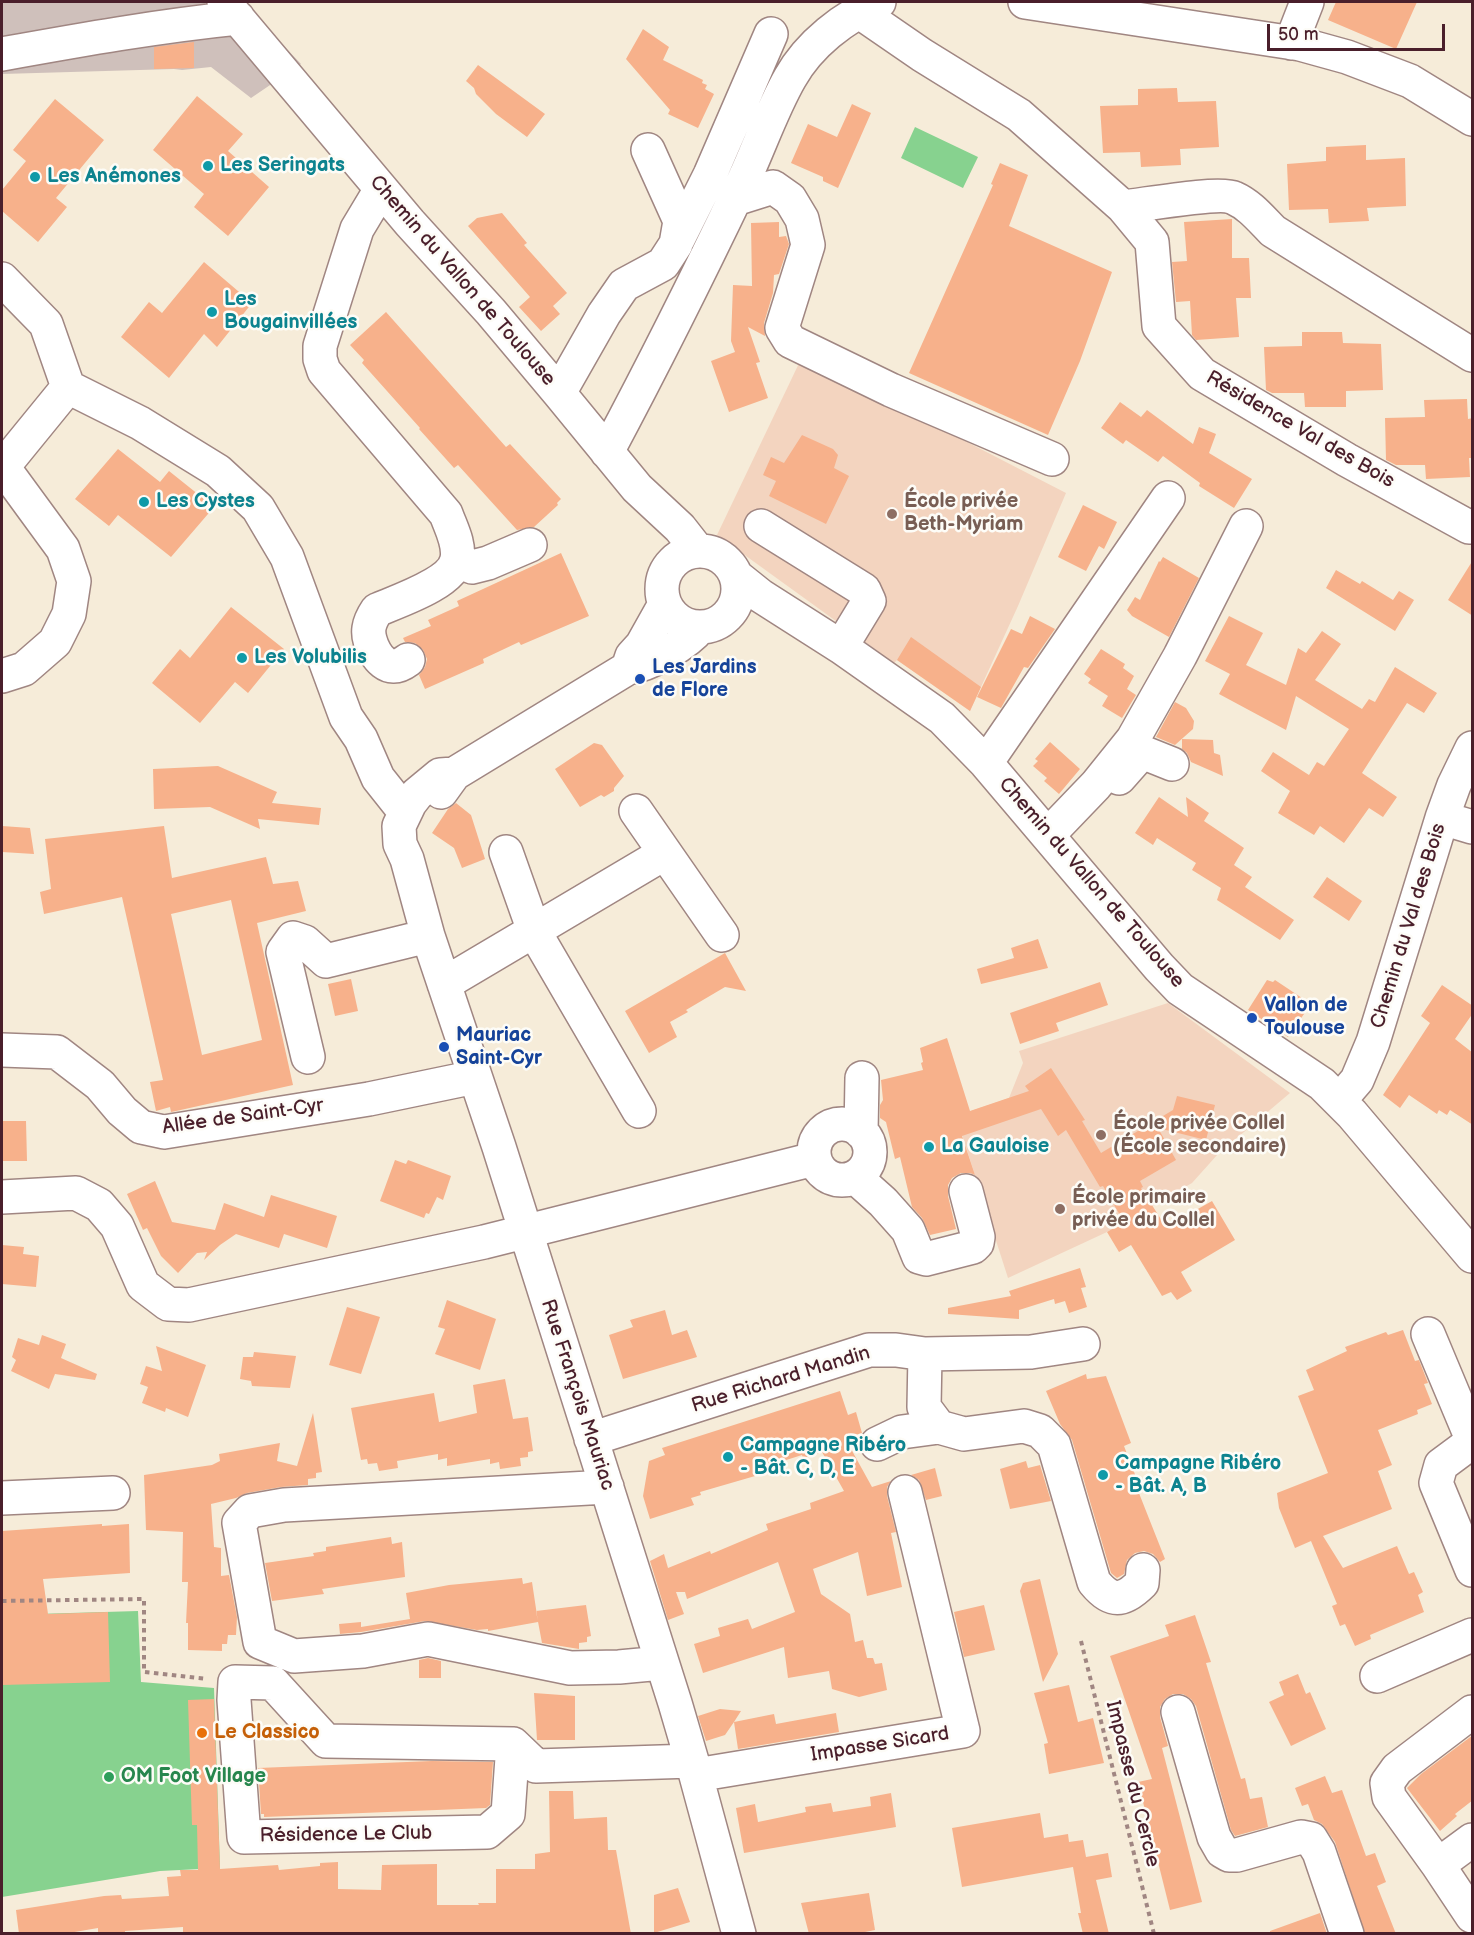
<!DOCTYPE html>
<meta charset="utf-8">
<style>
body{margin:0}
#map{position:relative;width:1474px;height:1935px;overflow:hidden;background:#f6ecd9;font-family:"Balsamiq Sans",sans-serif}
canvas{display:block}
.frame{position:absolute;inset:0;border:3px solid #4a1f2b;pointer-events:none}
.scale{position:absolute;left:1267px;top:24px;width:178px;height:27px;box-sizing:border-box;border:3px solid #4a1f2b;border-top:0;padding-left:8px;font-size:18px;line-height:21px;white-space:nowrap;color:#4a1f2b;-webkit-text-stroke:4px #fdfcf7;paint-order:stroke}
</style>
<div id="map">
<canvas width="1474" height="1935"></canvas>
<div class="frame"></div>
<div class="scale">50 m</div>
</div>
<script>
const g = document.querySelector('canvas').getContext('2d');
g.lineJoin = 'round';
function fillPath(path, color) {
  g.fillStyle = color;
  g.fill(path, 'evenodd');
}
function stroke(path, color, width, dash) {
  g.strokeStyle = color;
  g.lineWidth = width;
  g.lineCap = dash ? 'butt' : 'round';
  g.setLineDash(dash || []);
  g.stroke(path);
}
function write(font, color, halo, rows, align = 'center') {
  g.font = font + ' "Balsamiq Sans",sans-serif';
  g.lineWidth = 5;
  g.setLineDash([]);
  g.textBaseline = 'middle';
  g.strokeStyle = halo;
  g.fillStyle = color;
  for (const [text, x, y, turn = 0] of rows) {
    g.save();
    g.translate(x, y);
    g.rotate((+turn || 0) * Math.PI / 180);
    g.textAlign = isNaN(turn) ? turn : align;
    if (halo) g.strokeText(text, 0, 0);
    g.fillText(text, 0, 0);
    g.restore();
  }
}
fillPath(new Path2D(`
 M802 357 1066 493 1018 606 970 711 897 660 894 663 717 535Z
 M1168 1003 1290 1093 1218 1154 1192 1183 1107 1232 1008 1278 956 1116 1009 1098 1023 1063 1019 1051Z`), '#f3d4bf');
fillPath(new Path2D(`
 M2 2H242L301 64 251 98 211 67 182 70 174 69 2 74Z`), '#cfc0bb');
fillPath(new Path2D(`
 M915 127 978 157 963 188 901 158Z
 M138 1611 141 1682 214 1688 220 1868 160 1871 2 1897V1615Z`), '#87d28f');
fillPath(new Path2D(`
 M1336 2H1417L1396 49 1328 20Z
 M643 29 669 47 663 60 703 80 702 83 707 85 705 89 714 94 698 128 668 114 670 110 626 59Z
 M194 42V68L154 69V47Z
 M478 65 545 114 527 137 496 114 476 94 474 88 466 81Z
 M1177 88 1178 102 1216 101 1219 147 1180 149 1181 165 1141 167 1140 152 1103 153 1100 106 1138 105V89Z
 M197 96 243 134 228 151 269 187 228 236 194 207 204 194 153 150Z
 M55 99 104 140 56 198 67 207 38 242 2 211V190L26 161 13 150Z
 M852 104 871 113 838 188 823 181V177L791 163 808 124 837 137Z
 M1366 145V160L1405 158 1406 206 1367 208 1369 221 1329 223 1328 209 1289 210 1287 164 1326 161V147Z
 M1000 163 1028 175 1009 226 1112 272 1080 361 1048 435 909 373 993 185 991 184Z
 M502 213 527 243 524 245 567 293 553 306 560 314 541 331 519 307 530 297 468 226 477 218Z
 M1232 219V258H1249L1251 298H1236L1239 337 1196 340 1192 335 1190 301 1176 302 1172 262 1187 261 1184 222Z
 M779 222V237L786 236 789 244 779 274 774 275 773 293 764 323 765 336 748 327 760 362 756 363 768 398 729 412 711 361 735 352 731 341 733 285 752 286 751 223Z
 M204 262 252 303 217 347 204 334 169 378 121 337 149 302 162 313Z
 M386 312 506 447 510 444 561 499 557 503 558 505 534 527 517 530 458 465 454 468 419 429 420 428 362 363 364 360 350 345Z
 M1302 332H1342L1343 343 1381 344 1383 390 1346 391V407H1305L1304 393H1272L1266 390 1264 347 1302 346Z
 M1467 399 1468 419 1473 418V458H1469L1470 477 1426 479 1425 465H1396L1386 460 1385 418 1425 417 1424 400Z
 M1120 402 1141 417 1147 410 1193 444 1199 427 1216 434 1209 453 1252 479 1234 508 1199 486 1200 483 1163 456 1158 462 1126 440 1123 444 1101 428Z
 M802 435 833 449 838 455 834 468 849 476 826 524 769 496 776 481 763 475 771 457 784 463Z
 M118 449 160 482 169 471 214 507 171 557 118 515 109 526 75 499Z
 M1083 505 1117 522 1104 549 1099 546 1086 571 1058 557Z
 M561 553 589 616 521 645 519 642 483 659 484 663 425 689 419 675 425 667 427 659 423 650 415 643 405 642 403 638 431 626 428 620 459 606 457 601Z
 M1163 557 1199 578 1169 637 1132 616 1127 610 1135 597 1140 600 1159 561 1160 562Z
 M1473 560V616L1448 600Z
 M1336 570 1360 584 1362 581 1393 600 1399 591 1414 600 1395 631 1326 588Z
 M231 607 284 649 248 693 235 682 200 723 152 683 180 649 190 658Z
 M1030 616 1055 629 1028 668 1024 667 1001 708 977 697 1011 629 1022 634Z
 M1229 616 1263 633 1246 665 1286 685 1298 648 1306 653 1322 631 1341 644 1315 680 1362 709 1369 699 1375 702 1395 667 1437 693 1424 713 1407 703 1362 773 1397 797 1383 817 1369 808 1344 843 1320 826 1314 835 1278 813 1290 791 1261 771 1273 752 1309 775 1317 762 1324 766 1349 729 1296 696 1286 730 1219 694 1230 674 1205 661Z
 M911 637 981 687 970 711 897 660Z
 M1101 649 1125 664 1123 668 1134 676 1127 689 1136 695 1122 718 1102 706 1108 696 1088 683 1091 679 1084 674Z
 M1175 702 1186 708 1194 721 1193 729 1175 745 1156 737Z
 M1182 739 1213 740 1214 753 1220 755 1223 776 1191 762 1187 753 1182 749Z
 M1050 742 1080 769 1059 794 1044 781 1047 778 1033 766 1038 761 1035 759Z
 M594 743 602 745 624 776 614 788V791L604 797 601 795 580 807 555 769Z
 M218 766 277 792 272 803 321 808 319 825 258 819 260 829 210 807 154 809 153 769Z
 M1159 797 1188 817 1186 797 1209 813 1204 821 1244 848 1234 865 1252 877 1245 887 1294 920 1280 940 1217 900 1221 888 1192 870 1196 863 1157 838 1153 845 1135 833Z
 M456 803 471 815 485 859 462 868 454 848 432 833 448 809Z
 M2 826 30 828 34 854 2 852Z
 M164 826 172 878 266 857 273 884 298 881 306 911 257 923 293 1085 176 1111 171 1112 170 1107 156 1111 150 1082 163 1080 122 897 44 914 40 892 51 889 45 839ZM231 900 262 1040 202 1055 171 914Z
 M1327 877 1362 901 1349 921 1313 897Z
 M1038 939 1048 968 981 984 977 969 1014 958 1011 948Z
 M725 953 746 991 725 987 686 1010 688 1012 670 1022 677 1037 649 1053 625 1011Z
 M351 979 358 1011 335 1016 328 984Z
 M1267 980 1273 982 1275 980 1311 1004 1288 1037 1248 1010Z
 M1100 982 1108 1005 1056 1023 1059 1031 1020 1044 1010 1013Z
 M1442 985 1473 1006V1013L1455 1039 1473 1053V1125L1450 1110 1447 1115 1439 1110 1437 1114 1409 1095 1400 1108 1383 1095 1430 1023 1421 1016Z
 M947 1038 970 1111 1029 1091 1025 1086 1051 1068 1085 1120 1082 1121 1101 1153 1173 1110 1177 1096 1215 1105 1206 1140 1158 1128 1176 1160 1140 1181 1143 1187 1141 1188 1166 1227 1212 1201 1235 1240 1181 1272 1192 1291 1177 1300 1171 1292 1162 1296 1131 1245 1119 1252 1107 1232 1124 1222 1103 1186 1100 1187 1066 1130 1058 1136 1041 1109 962 1136 975 1175 970 1173H961L952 1178 948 1185V1196L956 1229 930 1235 922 1218 912 1207 900 1157 895 1159 886 1122 880 1118V1105L883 1100 881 1080 923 1070 921 1063 923 1062 920 1048Z
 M2 1121H26L27 1161H2Z
 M395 1160 406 1164 408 1160 451 1176 443 1200 437 1197 429 1214 426 1213 424 1218 380 1201Z
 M155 1181 172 1222 215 1230 224 1203 264 1217 271 1195 337 1216 327 1248 284 1234 279 1248 236 1234 220 1245 204 1260 207 1252 197 1253 178 1273 161 1256 147 1228 143 1230 127 1194Z
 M2 1245 24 1247 23 1254 39 1256 36 1287 2 1284Z
 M1080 1268 1086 1287 1081 1288 1087 1307 1069 1313 1065 1301 1055 1304 1054 1299 1019 1310V1319L948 1314V1308L1011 1296 1009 1291Z
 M447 1300 496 1319 480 1370 435 1354 445 1329 438 1327Z
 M347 1307 380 1317 361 1374 329 1365Z
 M665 1310 672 1335 687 1330 697 1357 623 1379 609 1335 633 1327 630 1320Z
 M1403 1330 1415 1361 1419 1360 1428 1383 1424 1384 1432 1404 1417 1410 1418 1414 1378 1430 1392 1465 1378 1471 1392 1509 1323 1536 1343 1568 1397 1546 1409 1574 1414 1572 1423 1592 1418 1595 1424 1612 1370 1635 1371 1639 1355 1646 1345 1624 1340 1626 1332 1606 1337 1604 1311 1541 1295 1548 1279 1508 1277 1493 1328 1473 1298 1396 1314 1390 1306 1370 1347 1351 1345 1347 1386 1332 1388 1335Z
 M42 1335 66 1344 61 1358 97 1374 95 1380 55 1374 49 1389 11 1371 16 1360 12 1357 18 1338 39 1345Z
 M156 1346 206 1365 188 1417 166 1408 165 1412 142 1403 148 1387 140 1384 146 1366 162 1371Z
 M254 1352 296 1356 290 1388 252 1386 251 1381 240 1379 243 1357H253Z
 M1086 1374 1087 1379 1106 1376 1131 1443 1124 1446 1136 1477 1133 1478 1165 1559 1160 1562 1153 1554 1144 1551 1135 1553 1127 1560 1124 1574 1117 1578 1111 1573 1072 1440 1060 1424 1046 1391Z
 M505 1379 513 1419 528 1417 533 1451 528 1452V1457L520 1458 521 1466 500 1469 499 1462 490 1464V1459L447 1466V1458L438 1460V1454L397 1461 398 1468 379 1471 377 1463 368 1464 367 1459 361 1460 351 1408 434 1393 439 1422 477 1413 473 1385Z
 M840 1391 848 1415 856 1412 862 1433 845 1438 872 1487 891 1481 887 1487V1496L896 1532 891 1533 902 1587 867 1596 858 1552 813 1569 821 1594 850 1614 855 1642 863 1640 867 1658H873L875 1664 882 1663 887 1690 859 1697 832 1689 829 1671 788 1678 784 1647 703 1673 694 1644 720 1636 718 1628 748 1619 752 1629 795 1612 778 1562 687 1599 685 1592H676L684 1614 668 1620 650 1561 664 1554 668 1568 710 1551 711 1554 768 1530 766 1524 811 1509 810 1503 844 1491 822 1452 803 1458 802 1455 761 1468 762 1474 700 1492 701 1495 691 1498 694 1505 650 1519 643 1496 649 1461 665 1455 662 1448Z
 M313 1413 322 1472 316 1473V1478L308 1479V1485L281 1487 247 1493 236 1498 211 1504 214 1547 221 1548V1576L229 1575 237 1617 236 1635H228L227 1644H222V1651L188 1650V1623H186L188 1582H182L183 1532 146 1530 144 1475 212 1465 220 1461 219 1454 280 1443 277 1461 297 1466Z
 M1026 1461 1028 1468 1040 1465 1051 1501 1010 1509 1000 1469Z
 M935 1468 942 1496 926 1500 919 1480 911 1475Z
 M102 1524V1526L129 1524 130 1573 43 1579 48 1614 108 1612 110 1682 2 1685V1531Z
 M391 1537 392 1544 402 1542 405 1577 322 1589 324 1594 272 1601 265 1563 314 1556 313 1553 326 1551V1547Z
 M522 1578 523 1584 532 1582 538 1622 488 1631V1629L477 1630 425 1621 361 1632 340 1634 339 1624 361 1622V1627L410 1619 406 1593 449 1585Z
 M1040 1579 1058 1654 1043 1682 1020 1591 1023 1583Z
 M586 1605 591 1636 587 1637V1642L579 1643V1649L542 1643 536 1611Z
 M984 1605 995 1650 964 1657 954 1612Z
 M1195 1615 1211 1662 1206 1663 1241 1779 1245 1778 1250 1799 1262 1797 1268 1827 1235 1836 1231 1830 1196 1706 1191 1699 1183 1694H1173L1165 1699 1160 1707V1717L1168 1746 1162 1748 1202 1902 1170 1910 1138 1782 1152 1779 1110 1656 1169 1636 1165 1625Z
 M428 1658 441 1661V1678H419V1660Z
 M1298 1674 1306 1694 1310 1692 1326 1729 1291 1746 1269 1702 1284 1695 1279 1682Z
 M1069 1685 1078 1722 1093 1718 1104 1763 1049 1774 1044 1744 1048 1743 1034 1693Z
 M534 1693 575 1696V1740H537Z
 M214 1699 220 1869 278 1865 279 1870 320 1866V1863L338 1862V1889L381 1890 382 1865 437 1864V1905H479L478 1903H496V1869H535V1854L550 1852 549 1791H573L574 1819 607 1817 608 1850H616L631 1934H183V1927L125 1931V1934H98V1928L63 1934H19L16 1910 104 1896 121 1895 122 1899 169 1896 167 1877 181 1876 180 1870H198L197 1825H192L188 1700Z
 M720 1709 741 1711 734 1722 774 1714 776 1724 836 1713 839 1732 738 1749 734 1722 725 1735 706 1741 698 1716Z
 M1473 1735V1800L1455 1814 1457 1816 1440 1831 1407 1788 1421 1774Z
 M432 1761 493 1762 490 1805 486 1808 264 1817V1814H261L258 1768Z
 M1325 1776 1332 1793 1342 1790 1366 1856 1375 1853 1386 1882 1377 1886 1396 1934H1365L1335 1842 1322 1824 1314 1820 1308 1804 1302 1806 1295 1788Z
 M891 1793 896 1827 744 1853 736 1808 755 1804 758 1822 806 1812 805 1807 831 1803 833 1812 871 1806 870 1797Z
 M1040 1813 1044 1838 1068 1834 1069 1842 1083 1840 1086 1857 1108 1853 1112 1877 1096 1880 1109 1934H1083L1078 1913H1081L1073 1867 962 1887 952 1828Z
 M678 1888 690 1922 654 1933V1895Z
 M869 1893 875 1930 855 1934H809L801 1903Z
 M1320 1913 1327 1934H1270V1931Z`), '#f7b18b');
const minor = new Path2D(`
 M224 2 410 223 491 312 559 393 637 488 680 528 698 551
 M1025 2 1300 44 1347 57 1410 81 1472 119
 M858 11 922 55 1019 115 1123 207C1143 205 1220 191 1234 198 1250 205 1261 219 1273 231L1472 355
 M1291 43 1307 2
 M2 54C80 40 158 26 238 18
 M381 189 357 229 320 346V359L324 371 446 514C451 528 460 544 457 559 453 583 398 601 377 610 373 616 370 621 369 628 367 641 379 667 394 666 399 666 404 663 408 660
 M735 199 773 187 790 199 802 219 808 245 782 328 790 341 891 390 1052 459
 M1123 207 1152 242 1159 326 1202 374 1347 460 1469 527H1472
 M678 239 710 175 771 34
 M2 279 46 324 68 387 140 423 218 471 258 508 287 557 346 717 361 739 378 778 405 812
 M559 393 604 314 624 285 663 264 676 244 680 221 648 150
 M607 452C654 364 698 276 741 186 758 151 771 111 790 78 809 44 844 17 879 2
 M2 468 68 387
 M761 526 864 590 869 601 841 647
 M662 589a38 38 0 1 1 76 0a38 38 0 1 1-76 0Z
 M457 560 472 567 488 563 530 545
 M736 576 761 596 841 647 942 718 986 763 1159 967 1180 989 1322 1084 1352 1114 1472 1256
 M628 668 632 656 642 645 665 604
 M2 676 24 669 55 642 69 614 74 581 63 549 3 467
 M986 763 1168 498
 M454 774 440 775 417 794 410 803 399 826 400 844 407 859 428 936 499 1147 675 1703 692 1761 739 1934
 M1119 778 1142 752 1172 764
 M441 792 454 774 628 668C649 665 687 644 700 627
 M636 811 722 935
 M1442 818 1472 827
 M1048 835 1096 785 1133 739 1180 656 1246 526
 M506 852 534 931 639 1111
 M444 984 665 853
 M2 1050 57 1052 100 1085 122 1111 141 1127 164 1132 369 1099 475 1077
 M308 1057 283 952 293 938 305 942 326 961 428 936
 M1339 1101 1357 1080 1373 1042 1442 818 1454 785 1472 748
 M814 1152a28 28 0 1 1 56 0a28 28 0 1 1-56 0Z
 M861 1132 862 1078
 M855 1177 883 1202 908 1230 919 1257 926 1259 973 1247 977 1243 978 1237 966 1191
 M2 1197 76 1193 99 1205 117 1226 143 1285 168 1304 189 1305 484 1242 814 1159
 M1428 1334 1472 1439
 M925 1354 924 1407 939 1427 964 1434 1024 1426 1040 1431 1054 1445 1094 1582C1111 1603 1123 1602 1142 1583L1143 1570
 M591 1439 869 1350H896L925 1354 1031 1352 1083 1344
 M1472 1442 1441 1465 1436 1483 1472 1570
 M877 1444 902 1432 939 1427
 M607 1487 284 1505 250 1511 239 1523 260 1642 294 1656 363 1651 428 1639 570 1668 619 1667 662 1663
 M2 1498 113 1493
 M1377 1676 1472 1635
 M1178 1712 1214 1837 1222 1851 1229 1855H1237L1301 1837 1311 1839 1319 1852 1347 1934
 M513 1744 508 1814 487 1832 244 1837 234 1700 235 1682 273 1683 326 1741 513 1744 536 1766 692 1761
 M696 1775 963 1731 905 1492
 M1472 1840 1438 1865 1472 1916
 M1438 1865 1389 1797 1387 1783 1397 1769 1472 1712`);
stroke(minor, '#a08682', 36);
stroke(new Path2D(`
 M2 1601 144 1599V1672L207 1679
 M1081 1641 1154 1934`), '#a08682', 4, [4.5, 4.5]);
stroke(minor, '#fff', 33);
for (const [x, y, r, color] of [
 [208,166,6,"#0f9aa8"],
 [35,177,6,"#0f9aa8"],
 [212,312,6,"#0f9aa8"],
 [144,502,6,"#0f9aa8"],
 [892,514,6,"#8d6e63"],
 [242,658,6,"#0f9aa8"],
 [640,679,6,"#1a4fb4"],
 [1252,1018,6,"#1a4fb4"],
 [444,1047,6,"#1a4fb4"],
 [1101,1135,6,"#8d6e63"],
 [929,1147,6,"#0f9aa8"],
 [1060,1209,6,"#8d6e63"],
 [728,1457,6,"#0f9aa8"],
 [1103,1475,6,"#0f9aa8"],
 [202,1733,6,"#e8710a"],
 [109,1777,6,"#2e9e5b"]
]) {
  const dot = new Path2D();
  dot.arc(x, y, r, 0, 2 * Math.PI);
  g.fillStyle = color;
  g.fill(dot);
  stroke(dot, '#fdfcf7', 2);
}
write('bold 20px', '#0d838f', '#fdfcf7', [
 ["Les Seringats",220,166],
 ["Les Anémones",47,177],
 ["Les",224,300],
 ["Bougainvillées",224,323],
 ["Les Cystes",156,502],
 ["Les Volubilis",254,658],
 ["La Gauloise",941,1147],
 ["Campagne Ribéro",740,1446],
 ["- Bât. C, D, E",740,1469],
 ["Campagne Ribéro",1115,1464],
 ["- Bât. A, B",1115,1487]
], 'left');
write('20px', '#4a1f2b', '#fdfcf7', [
 ["Chemin du Vallon de Toulouse",462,281,49],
 ["Résidence Val des Bois",1300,430,30],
 ["Chemin du Vallon de Toulouse",1091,883,49],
 ["Chemin du Val des Bois",1409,926,-73],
 ["Allée de Saint-Cyr",243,1117,-8],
 ["Rue Richard Mandin",781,1380,-17],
 ["Rue François Mauriac",577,1395,72],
 ["Impasse Sicard",880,1745,-9],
 ["Impasse du Cercle",1132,1784,76],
 ["Résidence Le Club",346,1835,-1]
]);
write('bold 20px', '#785e54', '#fdfcf7', [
 ["École privée",904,502],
 ["Beth-Myriam",904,525],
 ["École privée Collel",1113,1124],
 ["(École secondaire)",1113,1147],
 ["École primaire",1072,1198],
 ["privée du Collel",1072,1221]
], 'left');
write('bold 20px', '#164399', '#fdfcf7', [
 ["Les Jardins",652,668],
 ["de Flore",652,691],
 ["Vallon de",1264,1006],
 ["Toulouse",1264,1029],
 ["Mauriac",456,1036],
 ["Saint-Cyr",456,1059]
], 'left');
write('bold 20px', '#c56008', '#fdfcf7', [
 ["Le Classico",214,1733]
], 'left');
write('bold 20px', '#27864d', '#fdfcf7', [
 ["OM Foot Village",121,1777]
], 'left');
</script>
